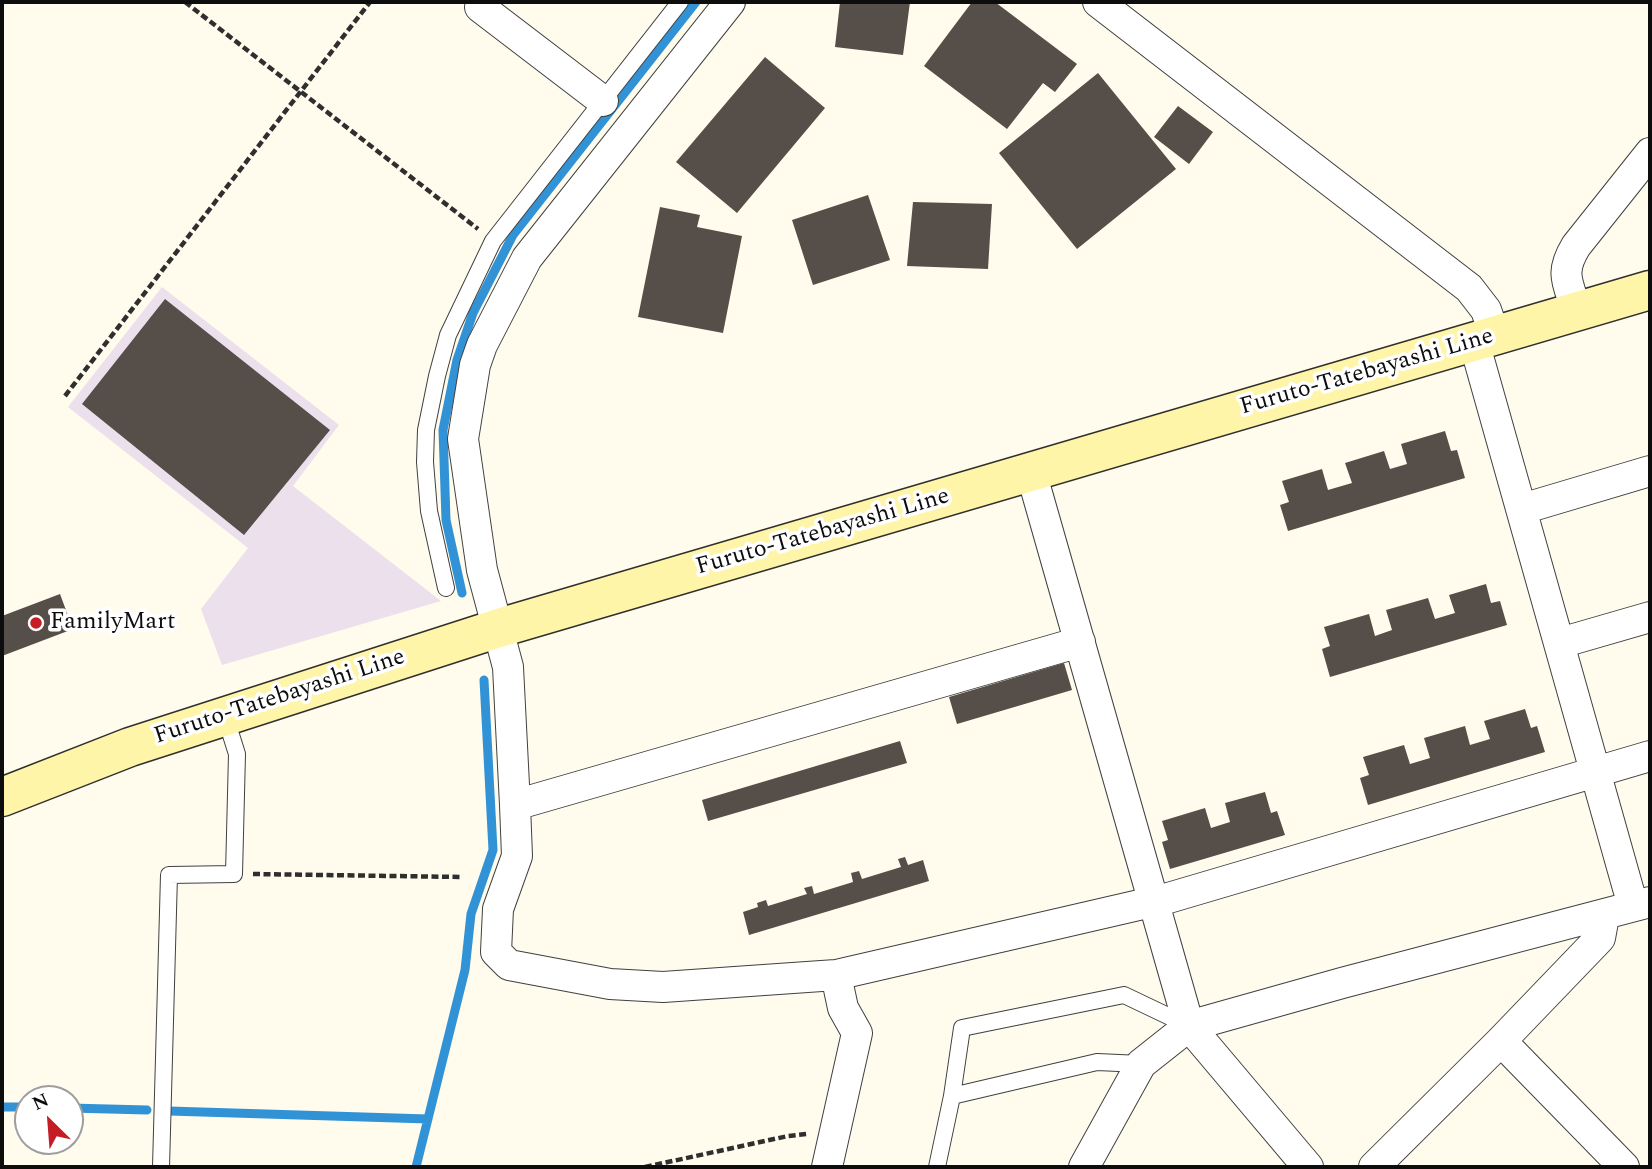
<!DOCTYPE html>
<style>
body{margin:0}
#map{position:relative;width:1652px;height:1169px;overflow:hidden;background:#fffbed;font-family:Spectral,serif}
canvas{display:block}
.frame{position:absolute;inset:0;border:4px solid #0d0d0d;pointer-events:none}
.north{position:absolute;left:14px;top:1085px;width:70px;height:70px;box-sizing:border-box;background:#fff;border:2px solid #9e9e9e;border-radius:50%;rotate:335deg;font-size:19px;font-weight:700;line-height:28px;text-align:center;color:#0d0d0d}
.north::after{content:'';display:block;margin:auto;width:24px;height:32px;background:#c41d25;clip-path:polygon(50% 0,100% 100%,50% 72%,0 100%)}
</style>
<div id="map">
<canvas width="1652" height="1169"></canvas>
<div class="frame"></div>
<div class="north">N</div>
</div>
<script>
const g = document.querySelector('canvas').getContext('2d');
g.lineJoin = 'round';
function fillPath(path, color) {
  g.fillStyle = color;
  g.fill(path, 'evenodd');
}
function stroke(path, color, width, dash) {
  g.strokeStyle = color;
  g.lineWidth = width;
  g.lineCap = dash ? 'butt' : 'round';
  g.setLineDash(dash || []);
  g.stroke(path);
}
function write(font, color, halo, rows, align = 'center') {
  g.font = font + ' Spectral,serif';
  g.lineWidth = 7;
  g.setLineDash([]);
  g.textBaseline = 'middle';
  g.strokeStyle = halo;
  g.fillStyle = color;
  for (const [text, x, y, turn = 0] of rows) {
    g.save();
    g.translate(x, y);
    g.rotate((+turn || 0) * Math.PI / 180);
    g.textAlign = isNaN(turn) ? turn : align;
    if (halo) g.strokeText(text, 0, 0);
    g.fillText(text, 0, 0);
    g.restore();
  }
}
fillPath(new Path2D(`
 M162 287 339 425 293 486 441 601 222 665 201 609 248 548 68 407Z`), '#ebe0ec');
stroke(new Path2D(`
 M462 593 446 520 443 430 457 360 473 313 513 235 696 2
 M2 1107H28
 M70 1108 147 1110
 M169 1111 428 1119
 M416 1167 465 970 471 914 493 850 484 680`), '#3193d5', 9);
fillPath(new Path2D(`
 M840 2H910L903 55 835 47Z
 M972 2H995L1077 64 1055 92 1043 83 1007 129 924 66Z
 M765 57 825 108 737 213 676 162Z
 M1098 73 1176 169 1077 249 999 153Z
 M1178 106 1213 132 1189 164 1154 137Z
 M868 195 890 260 813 285 792 220Z
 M913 202 992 204 988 269 907 266Z
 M660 207 700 215 697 227 742 236 723 333 638 317Z
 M165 299 330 430 244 535 82 404Z
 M1445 431 1451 451 1457 450 1465 478 1288 531 1280 505 1289 502 1282 481 1322 469 1328 490 1352 483 1345 463 1384 451 1390 469 1407 464 1401 444Z
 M1486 584 1491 603 1500 601 1507 625 1330 677 1322 649 1330 646 1324 627 1369 614 1375 636 1392 630 1386 610 1428 598 1435 619 1455 613 1449 595Z
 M60 594 73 629 2 656V616Z
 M1064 663 1072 690 957 724 949 697Z
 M1525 709 1531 728 1537 726 1545 752 1368 805 1360 778 1369 775 1363 757 1404 745 1410 764 1430 758 1424 738 1465 726 1470 745 1490 739 1484 721Z
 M900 741 907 763 708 821 702 800Z
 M1265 792 1271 813 1277 811 1285 835 1170 869 1162 842 1168 840 1162 821 1205 808 1211 828 1230 822 1225 803Z
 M905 857 908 865 923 860 929 881 749 935 743 912 758 907 757 903 766 900 768 906 807 894 804 888 812 886 814 894 853 882 851 873 859 871 862 879 901 867 898 859Z`), '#564e49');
const service = new Path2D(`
 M446 588 429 511 425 462 426 430 437 376 448 335 493 241 680 2
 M952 1096 1097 1062 1141 1064
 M161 1167 169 875 234 874 237 754 225 716
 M937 1167 952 1096 962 1028 1124 995 1189 1026`);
const minor = new Path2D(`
 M730 2 527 258 482 345 475 365 463 439 482 570 508 667 515 805 517 856 498 909 496 952 509 965 610 984 663 987 836 975 1165 899 1650 756
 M1098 2 1469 288 1486 310 1495 336
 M480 7 603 101
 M1577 312C1568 282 1559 274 1576 246L1650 153
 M1474 342 1633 906
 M1031 472 1189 1026 1308 1167
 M1522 509 1650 471
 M1560 643 1650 617
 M515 805 1080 642
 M1501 1041 1624 1167
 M827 1167 857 1033 843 1008 836 975
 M1084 1167 1141 1064 1189 1026 1342 983 1650 902
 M1374 1167 1501 1041 1600 938 1604 916`);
const secondary = new Path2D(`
 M2 797 130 747 499 628 1650 290`);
stroke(service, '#404040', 18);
stroke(minor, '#404040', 32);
stroke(secondary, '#2f2f2f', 41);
stroke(new Path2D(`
 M185 2 478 229
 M65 396 370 2
 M253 874 463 877
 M645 1167 788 1136 807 1134`), '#2f2f2f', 4.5, [7, 3.5]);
stroke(service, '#fff', 16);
stroke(minor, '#fff', 30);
stroke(secondary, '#fff5a8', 38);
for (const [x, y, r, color] of [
 [36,623,7,"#c41d25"]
]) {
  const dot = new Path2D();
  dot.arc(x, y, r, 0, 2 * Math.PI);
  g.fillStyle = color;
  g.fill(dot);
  stroke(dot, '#fff', 2.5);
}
write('24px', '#0d0d0d', '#fff', [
 ["Furuto-Tatebayashi Line",1367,373,-16],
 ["Furuto-Tatebayashi Line",823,533,-16],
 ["Furuto-Tatebayashi Line",280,698,-18]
]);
write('24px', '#0d0d0d', '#fff', [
 ["FamilyMart",50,623]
], 'left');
</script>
